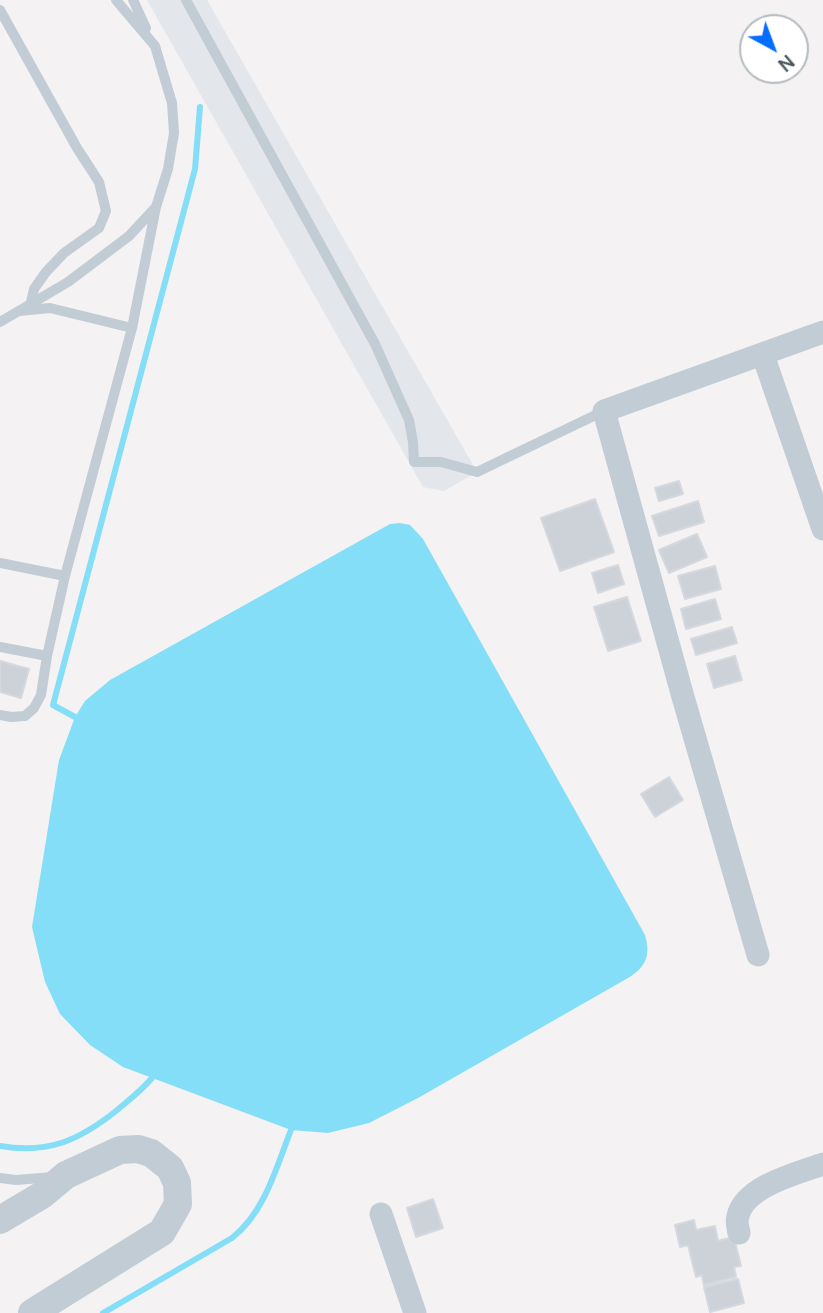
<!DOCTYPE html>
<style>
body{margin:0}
#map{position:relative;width:823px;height:1313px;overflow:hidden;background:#f4f2f2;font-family:Manrope,sans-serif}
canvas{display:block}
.north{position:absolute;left:739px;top:14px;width:70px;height:70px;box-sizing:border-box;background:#fff;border:2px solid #b5bbc0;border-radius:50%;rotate:139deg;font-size:19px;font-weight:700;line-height:28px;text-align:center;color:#475562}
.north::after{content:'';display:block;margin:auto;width:24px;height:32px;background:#046efc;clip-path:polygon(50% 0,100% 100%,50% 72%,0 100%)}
</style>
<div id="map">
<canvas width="823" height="1313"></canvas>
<div class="north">N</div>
</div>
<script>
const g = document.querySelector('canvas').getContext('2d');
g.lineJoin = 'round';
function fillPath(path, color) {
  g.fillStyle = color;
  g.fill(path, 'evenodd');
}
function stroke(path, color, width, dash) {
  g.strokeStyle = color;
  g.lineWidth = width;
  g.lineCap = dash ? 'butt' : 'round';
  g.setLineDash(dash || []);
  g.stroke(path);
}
fillPath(new Path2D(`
 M147 0H207L477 472 444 491 423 487Z`), '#e3e6ea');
fillPath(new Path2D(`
 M400 523 410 525 423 539 645 935C651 955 646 967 628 978L418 1098 369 1123 328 1133 291 1130 123 1067 90 1045 60 1014 45 982 32 927 59 760 75 717 85 701 110 680 390 524Z`), '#85def7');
stroke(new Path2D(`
 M75 717 53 705 195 169 200 107
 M0 1146C48 1154 78 1141 116 1111 129 1100 141 1091 152 1078
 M103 1313 232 1238C265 1212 276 1168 291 1130`), '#85def7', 6);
const building = new Path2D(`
 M679 481 683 494 659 501 655 488Z
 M595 499 614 552 560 571 541 518Z
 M698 501 704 522 659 536 652 516Z
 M697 534 707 557 669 573 659 550Z
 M618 565 624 584 598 593 592 573Z
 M715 566 721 589 685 599 678 576Z
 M627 597 641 641 608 651 594 607Z
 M715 599 721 619 686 629 681 609Z
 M732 627 737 643 696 655 691 639Z
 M735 656 742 680 714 688 707 664Z
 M0 661 29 669 21 698 0 692Z
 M669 777 683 800 655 817 641 794Z
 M433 1199 443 1228 416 1237 407 1208Z
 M694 1220 696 1230 715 1226 718 1241 734 1237 741 1266 734 1267 736 1277 704 1285 702 1275 696 1277 688 1245 680 1247 675 1225Z
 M738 1279 744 1303 710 1312 704 1287Z`);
fillPath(building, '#cdd1d8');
stroke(building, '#d5d8de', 2);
stroke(new Path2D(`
 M133 0 146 28
 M186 0 375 344 409 420 413 442 414 462H441L477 472 604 411
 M0 10 77 148 99 182 106 211 99 228 64 253 46 272 34 289 31 302
 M19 311 50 308 132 328
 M0 322 68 282 129 236 156 207 168 169 174 133 172 103 155 46 116 0
 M0 563 65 576
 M0 647 47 656
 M0 715 11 717 25 716 34 708 41 695 47 656 65 576 132 328 156 207
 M0 1178 16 1180 53 1177`), '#c1ccd5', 10);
stroke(new Path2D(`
 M763 355 823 529
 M758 955 683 697 604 411 823 332
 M381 1214 415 1313
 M739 1233C738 1228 736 1221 738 1216 745 1186 798 1173 823 1164`), '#c1ccd5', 23);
stroke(new Path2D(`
 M0 1220 42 1195 66 1175 120 1150 138 1149 151 1153 170 1168 177 1183 178 1204 162 1232 32 1313`), '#c1ccd5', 28);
</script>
